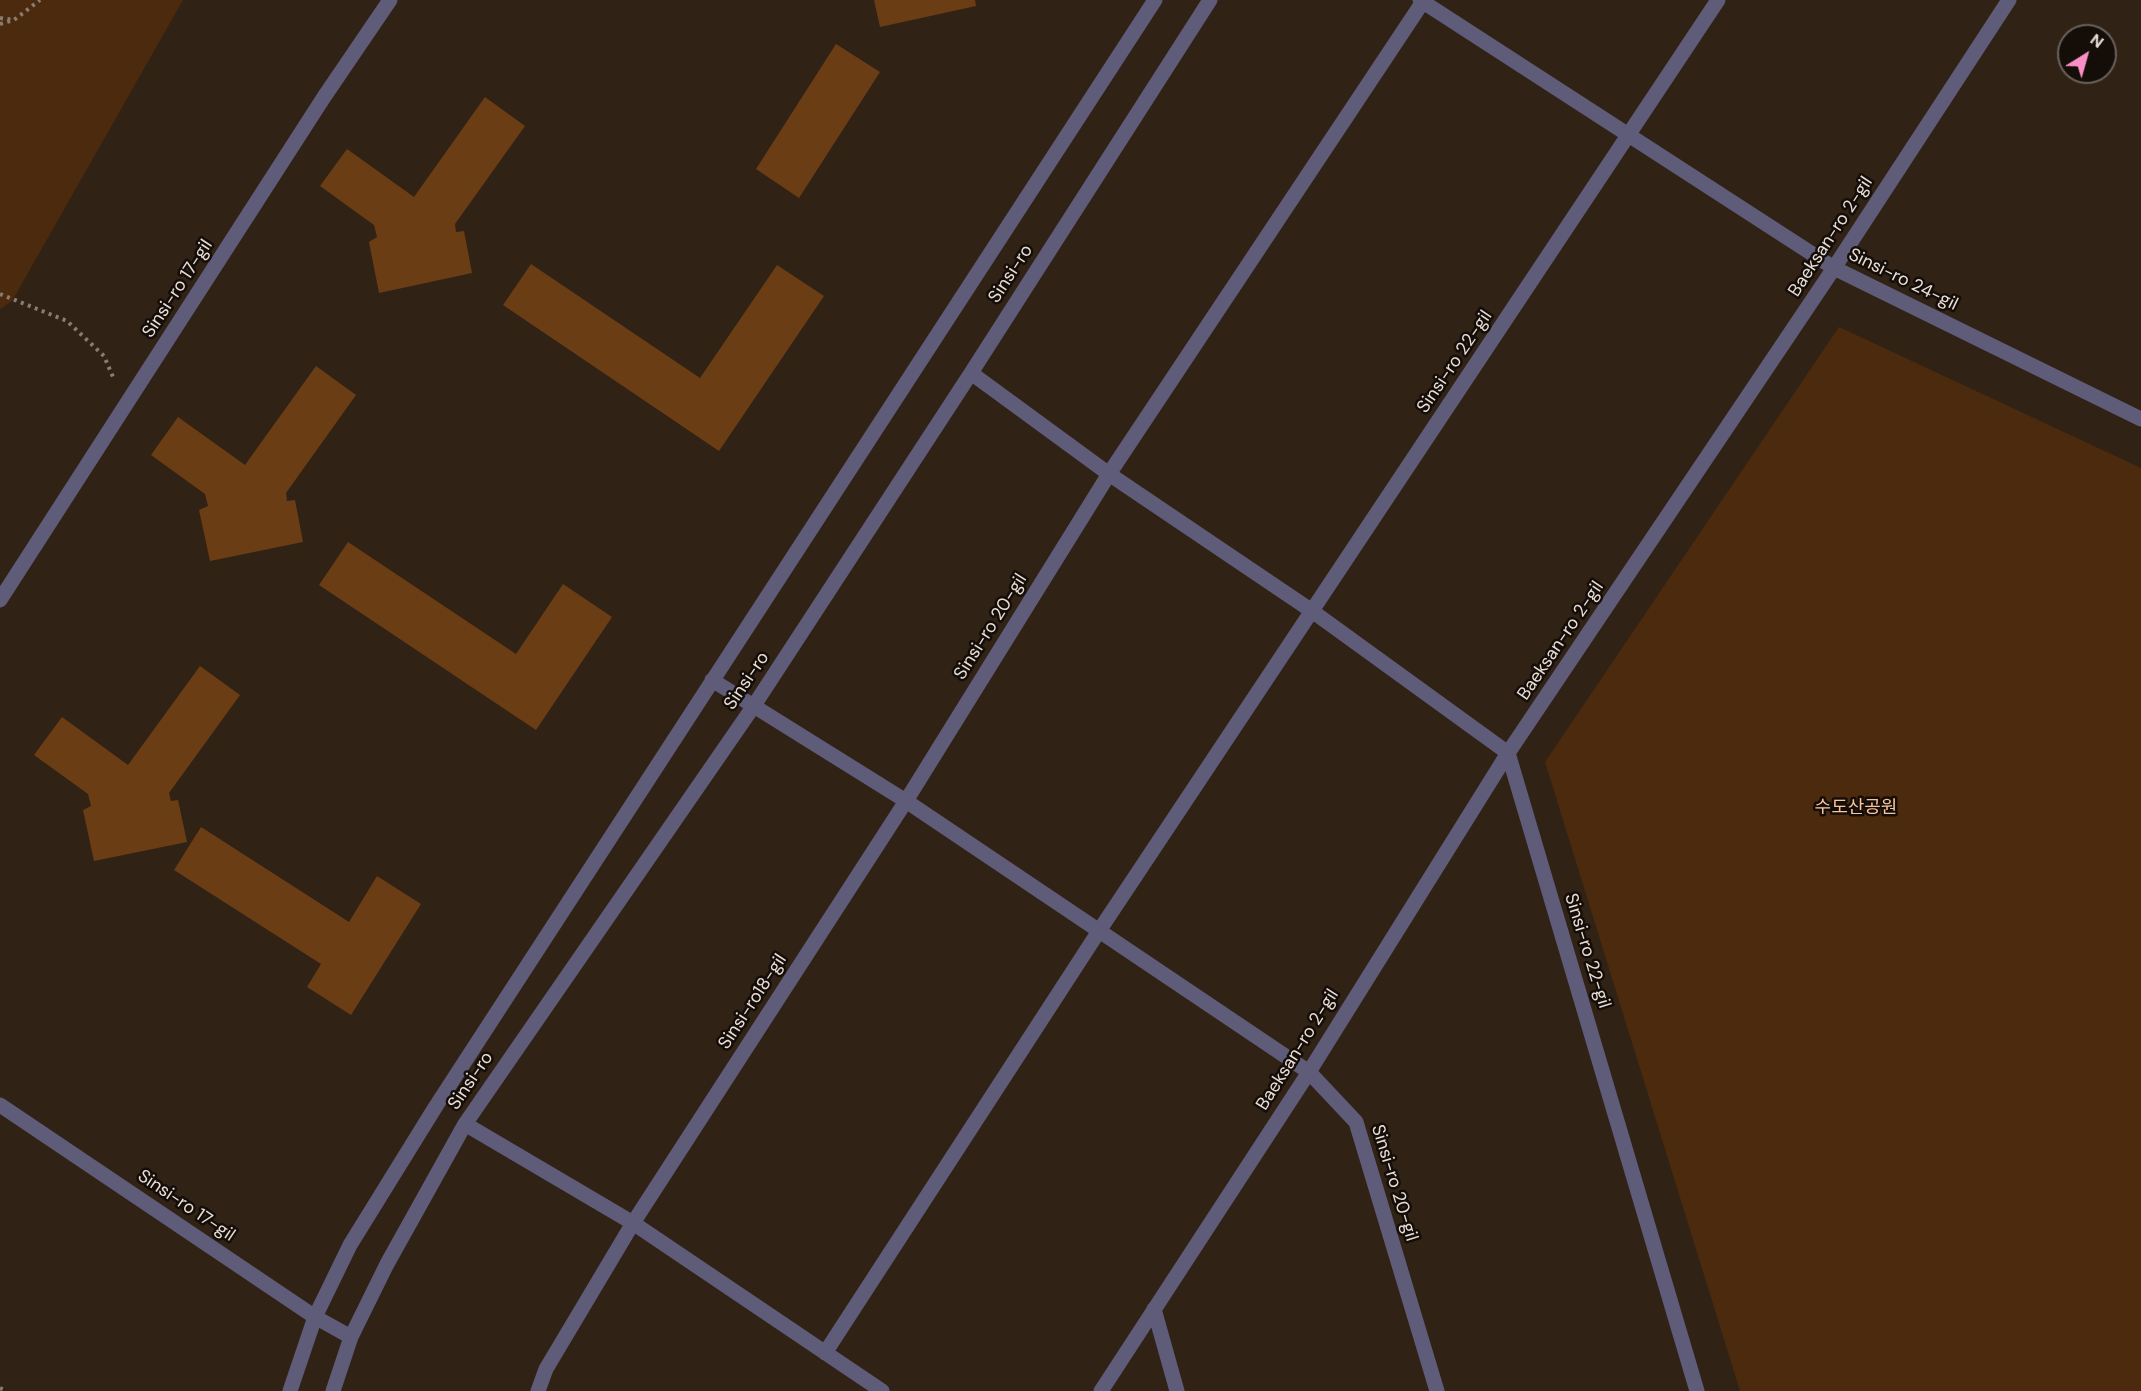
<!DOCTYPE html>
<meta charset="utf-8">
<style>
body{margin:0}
#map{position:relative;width:2141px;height:1391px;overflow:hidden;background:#312216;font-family:"DM Sans",sans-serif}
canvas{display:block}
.north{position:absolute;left:2057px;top:24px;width:60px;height:60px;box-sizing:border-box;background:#140d08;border:2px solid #69615b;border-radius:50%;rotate:37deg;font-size:16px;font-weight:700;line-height:24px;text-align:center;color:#e9ded7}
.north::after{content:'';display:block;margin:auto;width:21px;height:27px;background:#fa8fc7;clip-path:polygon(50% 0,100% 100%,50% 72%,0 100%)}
</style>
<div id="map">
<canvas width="2141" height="1391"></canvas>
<div class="north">N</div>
</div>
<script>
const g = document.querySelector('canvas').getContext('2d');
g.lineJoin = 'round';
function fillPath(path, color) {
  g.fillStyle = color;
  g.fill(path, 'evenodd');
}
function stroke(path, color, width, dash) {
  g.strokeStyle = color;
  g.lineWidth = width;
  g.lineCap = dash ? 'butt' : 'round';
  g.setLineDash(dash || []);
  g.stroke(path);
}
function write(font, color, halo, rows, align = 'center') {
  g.font = font + ' "DM Sans","Noto Sans KR",sans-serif';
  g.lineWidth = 5;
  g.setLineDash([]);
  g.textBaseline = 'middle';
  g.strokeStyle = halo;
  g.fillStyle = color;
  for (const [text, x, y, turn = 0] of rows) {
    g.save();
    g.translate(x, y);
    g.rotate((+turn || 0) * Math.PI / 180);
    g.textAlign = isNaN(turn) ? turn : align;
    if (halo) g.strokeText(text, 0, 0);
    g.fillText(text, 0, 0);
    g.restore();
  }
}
fillPath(new Path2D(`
 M0 0H183L12 301 0 309Z
 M1839 327 2141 468V1391H1740L1545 762Z`), '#4c2a0d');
fillPath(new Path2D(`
 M874 0H975L976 6 880 27Z
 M836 44 880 72 799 198 756 169Z
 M485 97 525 126 455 224 456 232 464 231 472 273 379 293 369 242 377 237 374 225 320 186 347 149 414 197Z
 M531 264 700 378 777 265 824 296 719 451 503 305Z
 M316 366 356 395 286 493 287 501 295 500 303 542 210 561 199 510 208 506 205 494 151 455 178 417 245 465Z
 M348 542 516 654 563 584 612 617 536 730 319 585Z
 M200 666 240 695 169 793 171 801 178 800 187 842 94 861 83 810 91 806 88 794 34 755 62 717 128 765Z
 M201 827 349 922 377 876 421 904 351 1015 307 987 321 964 174 870Z`), '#6b3d14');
stroke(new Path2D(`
 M0 18 14 20
 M0 24 14 20 40 0
 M0 294 67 321 104 356 113 377
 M0 1388 6 1391`), '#897c72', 4, [3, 4.5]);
stroke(new Path2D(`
 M1420 0 1834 268 2141 419
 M971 373 1109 474 1312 611 1508 753 1697 1391
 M0 600 324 97 390 0
 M712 680 906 801 1309 1072 1356 1122 1437 1391
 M0 1105 315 1317 351 1337
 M465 1124 633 1223 882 1391
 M1154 1309 1177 1391
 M825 1353 1099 931 1718 0
 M290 1391 315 1317 350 1245 436 1106 1155 0
 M333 1391 351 1337 387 1264 465 1124 753 707 971 373 1210 0
 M538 1391 546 1369 633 1223 906 801 1109 474 1424 0
 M1101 1391 1309 1072 1508 753 1834 268 2009 0`), '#5f5c7a', 15);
write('18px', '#e9ded7', '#140d08', [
 ["Baeksan-ro 2-gil",1831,237,-57],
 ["Sinsi-ro",1011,274,-57],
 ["Sinsi-ro 24-gil",1903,280,26],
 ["Sinsi-ro 17-gil",178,289,-57],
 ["Sinsi-ro 22-gil",1455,362,-56],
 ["Sinsi-ro 20-gil",991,627,-58],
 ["Baeksan-ro 2-gil",1561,641,-56],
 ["Sinsi-ro",747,681,-56],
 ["Sinsi-ro 22-gil",1587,951,73],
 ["Sinsi-ro18-gil",753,1002,-57],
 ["Baeksan-ro 2-gil",1298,1050,-58],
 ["Sinsi-ro",471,1081,-56],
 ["Sinsi-ro 20-gil",1394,1183,73],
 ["Sinsi-ro 17-gil",186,1206,34]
]);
write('18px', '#fac49d', '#140d08', [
 ["수도산공원",1856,808]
]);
</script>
